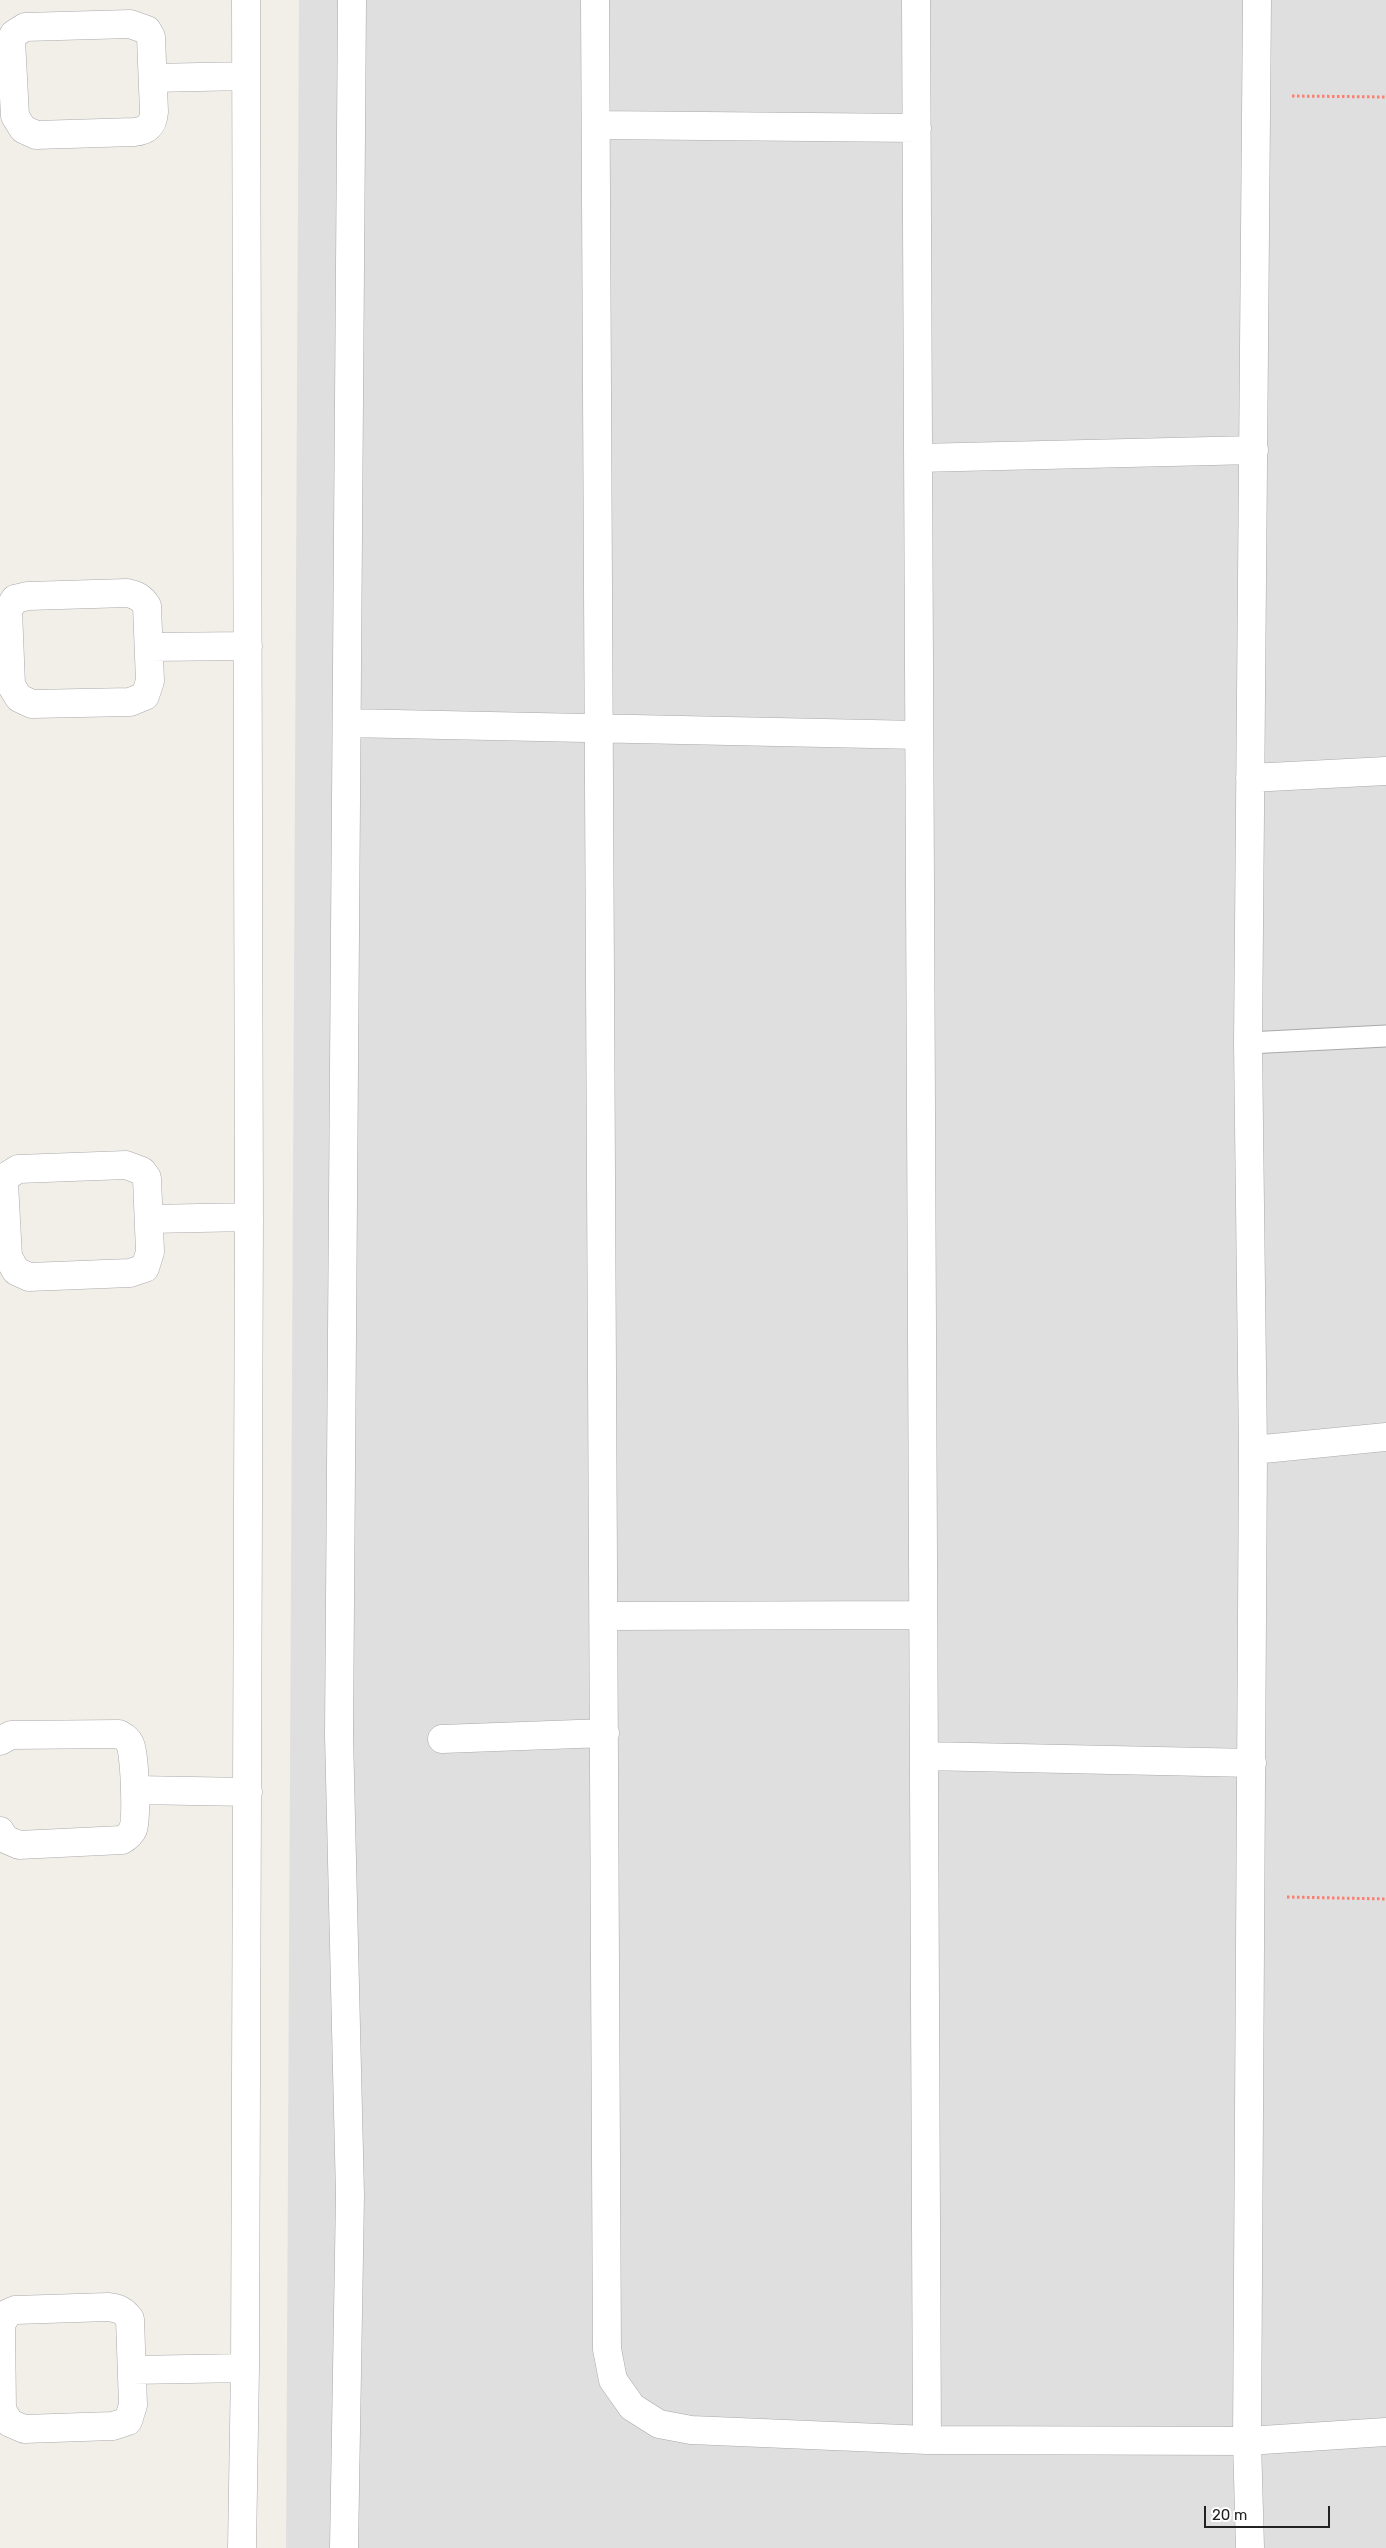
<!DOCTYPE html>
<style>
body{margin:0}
#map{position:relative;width:1386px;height:2548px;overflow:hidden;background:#f2efe9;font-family:Rubik,sans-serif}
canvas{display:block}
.scale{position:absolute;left:1204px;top:2506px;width:126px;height:22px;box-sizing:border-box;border:2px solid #222;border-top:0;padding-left:6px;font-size:15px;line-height:18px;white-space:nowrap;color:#222;-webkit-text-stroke:4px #fff;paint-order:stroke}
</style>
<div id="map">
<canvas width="1386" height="2548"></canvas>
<div class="scale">20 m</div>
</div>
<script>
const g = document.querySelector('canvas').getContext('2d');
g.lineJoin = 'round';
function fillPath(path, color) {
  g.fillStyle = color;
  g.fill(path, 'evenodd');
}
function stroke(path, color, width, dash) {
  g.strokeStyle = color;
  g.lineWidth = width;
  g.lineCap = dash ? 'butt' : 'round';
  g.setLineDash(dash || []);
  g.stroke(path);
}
fillPath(new Path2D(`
 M299 0H1386V2548H286Z`), '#e0dfdf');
const lane = new Path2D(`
 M1248 1043 1386 1036`);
const street = new Path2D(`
 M595 0 607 2349 613 2380 632 2407 659 2424 691 2430 927 2440 1247 2441 1386 2432
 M916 0 927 2440
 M130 24 147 30 151 37 154 112C153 125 147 131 134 132L36 135 23 129 15 116 11 40 14 34 25 27Z
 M153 78 246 76
 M597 125 917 128
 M918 458 1254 450
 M127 593C137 595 142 598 147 606L150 681 145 696 130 702 32 704 19 698 11 685 8 610 15 599 28 596Z
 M149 647 248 646
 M347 723 919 735
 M1250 778 1386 771
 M126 1165 142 1171 147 1178 150 1252 145 1268 130 1273 29 1277 16 1271 8 1257 4 1183 7 1176 18 1169Z
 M150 1219 249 1217
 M1253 1450 1386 1437
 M604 1616 923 1615
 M442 1739 605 1733
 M0 1741 11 1735 119 1734C124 1737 128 1739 130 1744 135 1754 137 1818 133 1829 131 1834 127 1837 122 1840L19 1845 5 1839 0 1831
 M924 1756 1252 1763
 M135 1790 248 1792
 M108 2307C119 2308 124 2311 130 2319L133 2405 128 2421 113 2426 24 2429 10 2423 2 2410 1 2324 8 2313 15 2310Z
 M132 2370 245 2368
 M242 2548 245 2368 249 1217 246 0
 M344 2548 350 2195 339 1735 352 0
 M1250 2548 1247 2441 1253 1450 1248 1043 1257 0`);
stroke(lane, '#a9a9a9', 23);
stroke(street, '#a9a9a9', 29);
stroke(new Path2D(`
 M1292 96 1386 97
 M1287 1897 1386 1899`), '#fa8072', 3, [2.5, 2.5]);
stroke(lane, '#fff', 21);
stroke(street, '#fff', 28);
</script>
